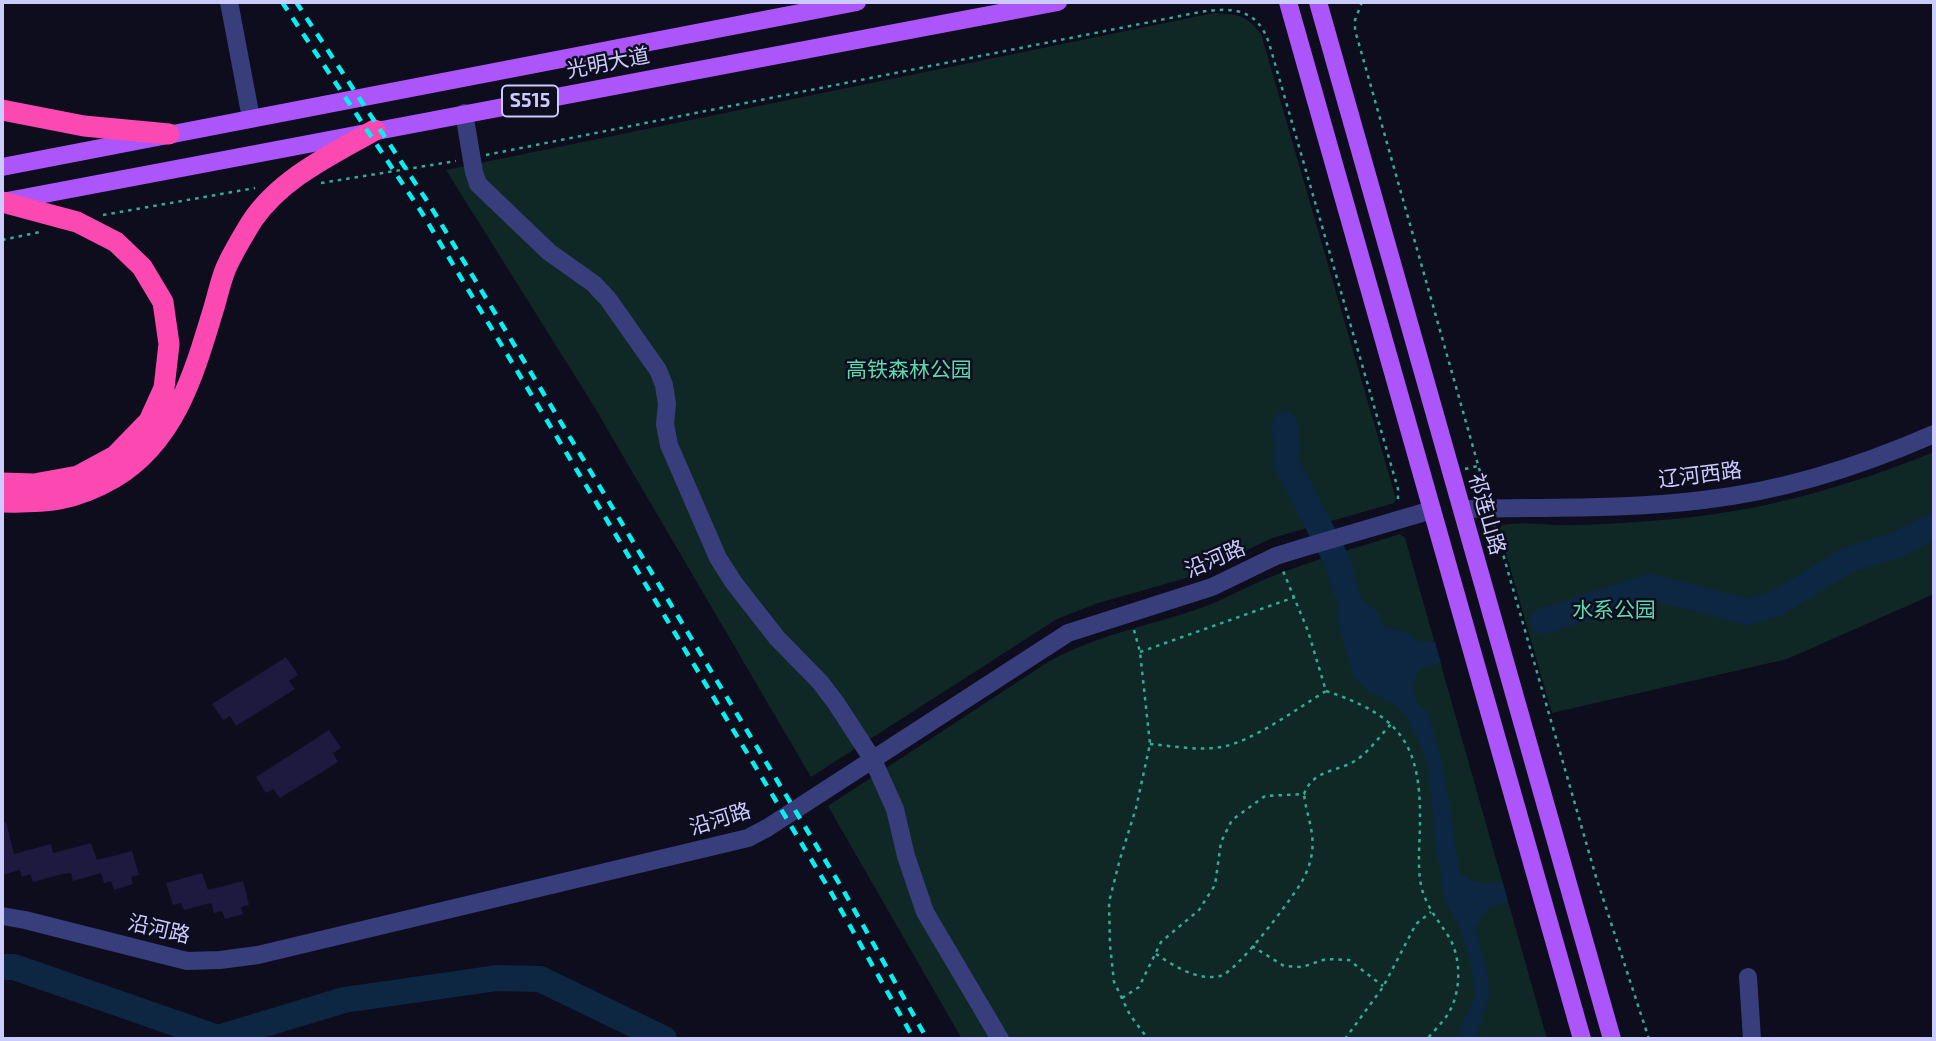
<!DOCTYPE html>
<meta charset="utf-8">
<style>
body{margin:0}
#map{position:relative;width:1936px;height:1041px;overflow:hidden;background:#0e0d1e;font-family:"Exo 2",sans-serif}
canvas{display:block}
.frame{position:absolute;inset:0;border:4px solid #cbcbfe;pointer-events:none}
</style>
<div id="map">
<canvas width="1936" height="1041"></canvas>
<div class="frame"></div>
</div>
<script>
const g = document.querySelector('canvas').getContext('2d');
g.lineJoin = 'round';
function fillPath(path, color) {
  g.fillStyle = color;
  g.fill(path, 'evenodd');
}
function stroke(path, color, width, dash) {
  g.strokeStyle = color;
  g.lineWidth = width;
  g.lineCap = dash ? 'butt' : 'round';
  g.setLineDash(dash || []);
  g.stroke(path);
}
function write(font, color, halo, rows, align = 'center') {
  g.font = font + ' "Exo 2","Noto Sans SC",sans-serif';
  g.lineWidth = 5;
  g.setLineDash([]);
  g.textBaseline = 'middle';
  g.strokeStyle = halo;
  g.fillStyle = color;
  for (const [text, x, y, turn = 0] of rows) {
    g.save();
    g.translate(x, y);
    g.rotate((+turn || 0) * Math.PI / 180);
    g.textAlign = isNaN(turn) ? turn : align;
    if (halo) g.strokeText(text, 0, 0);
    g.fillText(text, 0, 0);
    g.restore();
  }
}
fillPath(new Path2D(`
 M1214 13C1239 15 1245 14 1261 34L1396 499 1394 503 1272 538 1190 577 1098 603 1057 619 811 777 592 403 446 170Z
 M1934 452V594L1787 659 1552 713 1499 529 1503 525C1526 521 1550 526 1572 525 1602 525 1632 522 1662 520 1757 513 1847 487 1934 452Z
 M1400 534 1405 538 1547 1039H962L828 806 1048 662C1102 632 1153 626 1209 605 1229 597 1248 586 1268 578 1311 561 1355 548 1400 534Z`), '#102825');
fillPath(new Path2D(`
 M1346 551 1352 577 1363 601 1378 612 1384 627 1404 631 1419 641 1435 642 1441 663 1420 669C1411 684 1413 692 1420 707L1427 710C1445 762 1452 817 1459 872 1472 884 1486 885 1502 881L1508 902 1489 907 1475 927 1487 972 1489 995 1476 1039H1458L1459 1031 1475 996 1471 965 1461 931 1443 896 1440 866 1436 853 1429 769 1422 748 1406 716 1391 702 1365 689 1353 675 1337 619 1338 602 1323 557Z`), '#0d2642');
stroke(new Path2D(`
 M1285 425 1287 464 1337 561 1345 588
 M1543 621 1651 587 1748 612 1777 603 1848 560 1899 544 1934 526
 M2 967H14L218 1038 344 1000 497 978 540 979 664 1039`), '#0d2642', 26);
fillPath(new Path2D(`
 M286 657 298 675 289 681 295 689 236 726 230 716 223 720 212 704Z
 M329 730 341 748 333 753 338 762 280 798 273 789 266 793 256 777Z
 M6 822 14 854 51 844 53 853 91 843 97 860 132 851 139 875 131 877 133 884 114 890 111 881 104 883 101 873 73 881 71 873 62 874 33 882 30 874 22 877 20 870 2 875V823Z
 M202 873 208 890 243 881 249 905 241 907 243 914 225 919 222 911 214 913 211 903 184 910 181 903 173 905 166 883Z`), '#1d193f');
stroke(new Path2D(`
 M1362 2 1355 20V30L1486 493
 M486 155 1200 12C1232 7 1257 8 1269 43L1398 489V502
 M321 183 456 161
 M103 215 255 188
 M2 240 40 232
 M1465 469 1478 466
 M1494 523 1596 877 1649 1039
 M1134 630 1140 652 1150 744 1136 808 1120 859 1109 902 1110 945 1114 982 1130 1015 1148 1039
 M1140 652 1295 597
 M1326 691C1399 715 1421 743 1420 821 1420 842 1417 864 1421 885 1425 905 1438 920 1449 937 1462 959 1461 993 1448 1014 1442 1023 1434 1031 1427 1039
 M1150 744C1173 746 1198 751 1221 747 1252 742 1298 708 1326 691L1308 631 1283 571
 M1252 946 1284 966 1302 967 1326 959 1349 960 1383 986
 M1156 954C1174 966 1197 981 1220 976 1237 972 1290 901 1301 883 1306 875 1311 862 1312 852 1315 832 1306 814 1304 794
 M1122 998 1139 987 1161 942 1199 910 1215 885 1221 842 1232 820 1265 796 1304 794C1313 770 1336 772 1355 761 1368 753 1380 736 1391 724
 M1345 1039 1383 987 1416 924 1431 912`), '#30ad98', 2.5, [3.5, 5]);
stroke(new Path2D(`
 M229 2 251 118
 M464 113 474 172 478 184 549 252 594 284 608 299 658 370 664 385 667 404 665 424 669 445 718 558 734 583 777 638 820 682 836 703 873 760 895 809 906 856 925 912 1000 1039
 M1462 509C1542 507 1623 510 1703 500 1782 491 1861 466 1934 434
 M2 916 25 920 187 961 220 960 258 955 748 838 767 828 1068 633 1212 587 1276 556 1302 548 1432 510
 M1748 977 1752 1039`), '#383d7c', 18);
stroke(new Path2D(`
 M1288 2 1582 1039
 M1318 2 1612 1039
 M2 167 857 2
 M2 202 1058 2`), '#ac55fb', 18);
stroke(new Path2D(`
 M2 110 84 126 169 134
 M2 202 77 222 116 242 142 267 163 302 169 344 164 388 149 421 115 456 78 476 34 484 2 483
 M2 502C47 503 74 501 114 478 174 442 193 377 212 314 217 299 220 282 226 268 233 252 243 236 252 221 281 178 331 155 375 130`), '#fb49b1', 21);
stroke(new Path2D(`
 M282 2 422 213 832 894 914 1039
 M296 2 431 207 842 888 927 1039`), '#05f0ef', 4.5, [10, 9]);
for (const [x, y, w] of [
 [530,101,56]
]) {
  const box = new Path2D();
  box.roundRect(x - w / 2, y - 15.5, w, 31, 5);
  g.fillStyle = '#0e0d1e';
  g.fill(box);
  stroke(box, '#cbcbfe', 2);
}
write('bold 19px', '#cbcbfe', null, [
 ["S515",530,101]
]);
write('21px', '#cbcbfe', '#0e0d1e', [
 ["光明大道",608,63,-11],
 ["辽河西路",1700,475,-7],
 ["祁连山路",1487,514,74],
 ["沿河路",1215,559,-23],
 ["沿河路",720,819,-17],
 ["沿河路",159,929,13]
]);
write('21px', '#59dbad', '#0e0d1e', [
 ["高铁森林公园",909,370],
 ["水系公园",1614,610]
]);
</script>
